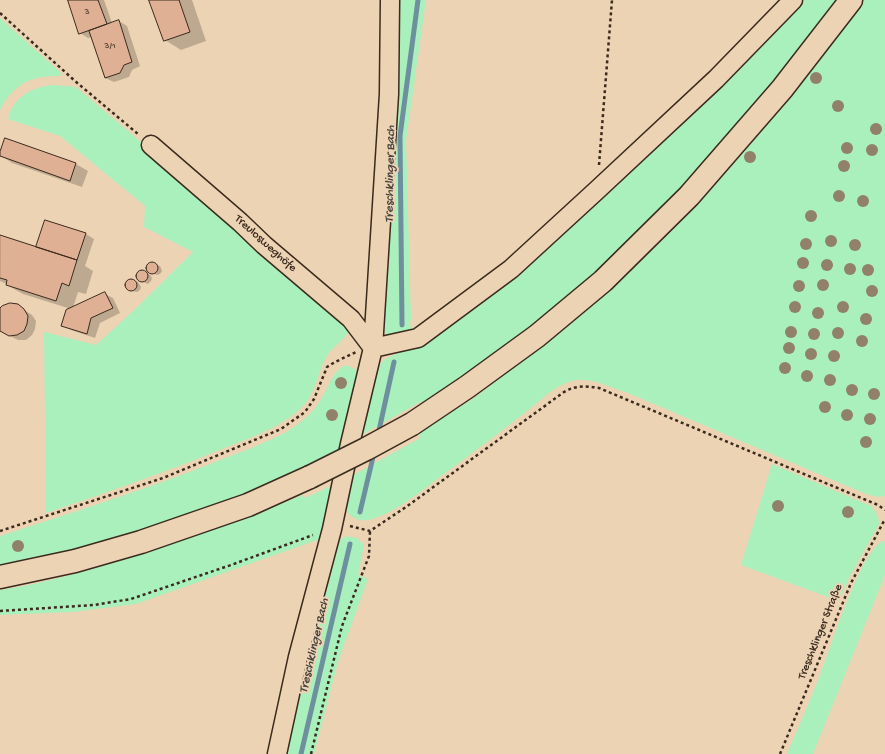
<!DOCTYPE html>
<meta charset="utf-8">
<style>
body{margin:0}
canvas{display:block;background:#ecd3b4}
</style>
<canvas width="885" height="754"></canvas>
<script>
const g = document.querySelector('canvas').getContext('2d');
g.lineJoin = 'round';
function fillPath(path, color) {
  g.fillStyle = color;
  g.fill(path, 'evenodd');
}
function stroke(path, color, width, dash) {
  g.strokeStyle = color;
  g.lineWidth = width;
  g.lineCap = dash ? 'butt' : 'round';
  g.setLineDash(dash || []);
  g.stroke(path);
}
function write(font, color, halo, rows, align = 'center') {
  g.font = font + ' "Gochi Hand",sans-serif';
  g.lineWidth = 4;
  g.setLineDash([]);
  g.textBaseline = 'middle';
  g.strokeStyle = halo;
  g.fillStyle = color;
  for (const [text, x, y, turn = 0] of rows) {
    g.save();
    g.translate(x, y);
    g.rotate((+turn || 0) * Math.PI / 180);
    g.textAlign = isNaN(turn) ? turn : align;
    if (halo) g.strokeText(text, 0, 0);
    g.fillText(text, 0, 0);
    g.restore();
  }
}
fillPath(new Path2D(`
 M394 0H426L406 141 411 319 410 324 413 332 388 336 384 331 383 321Z
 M803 0H840L776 82 684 189 597 272 532 328 423 405 422 401 360 436 373 381 380 364 385 359 408 349 426 339 789 16Z
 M864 0H885V496L878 497 866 494 628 393C611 388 590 376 572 381 555 385 540 401 527 411 498 434 469 455 440 477 421 491 390 517 367 520 356 522 348 515 343 506L350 477 420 438 418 433 474 398 564 330 636 266 697 205 744 152 807 75Z
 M0 18 61 73 60 76C52 76 42 76 34 79 20 82 5 97 0 111Z
 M53 85 76 87 187 181 350 326C348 340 333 345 327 356 317 373 316 394 302 407 282 427 248 439 222 449 164 473 105 493 46 513L44 332 96 345 131 313 193 252 144 227 145 206 60 136 8 119C13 97 32 87 53 85Z
 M343 366H349L356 370 359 375 342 448 311 463 312 466 269 486 155 528 71 551 0 566V536C71 513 141 491 210 464 235 454 262 445 286 432 300 424 313 413 321 399 328 388 332 373 343 366Z
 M772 464 871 506C876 512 879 517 879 524L849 578 839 601 741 565Z
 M335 484 320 539 136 604 73 612 0 615V590C38 585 78 573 115 562 179 542 241 520 303 495L305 498Z
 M346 536 357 538 364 545 358 575 368 579 338 662 314 754H283L335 543Z
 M883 541H885V575L813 754H787C798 728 810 701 820 675 831 648 860 551 883 541Z`), '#a9f0bd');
fillPath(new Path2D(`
 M69 0H104L112 23 119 21 127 26 140 66 132 70 129 77 114 82 105 78 92 37 88 38 80 33Z
 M150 0H192L206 41 181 50 165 40Z
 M0 155 76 164 88 171 82 187 12 163Z
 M46 221 86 234 94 239 85 266 93 271 86 294 78 292 73 308 105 294 113 298 120 313 100 323 95 338 71 330 63 325 71 309 23 294 7 285V284L0 281V236L37 248Z
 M150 263H153L160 266 162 271 160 274 157 275 149 272 147 267Z
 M141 271 150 275 152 278 151 281 148 284 143 282 137 277V274Z
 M130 280 138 282 141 287 140 290 137 292 132 291 128 289 126 286V283Z
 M17 305 32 315 36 321 35 329 32 335 26 340H18L2 332 0 329V310Z`), '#0003');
stroke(new Path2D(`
 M402 325 400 136 418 0
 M378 435 394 362
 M360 512 374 453
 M301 754 350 544`), '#6e8f9d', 5);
const building = new Path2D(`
 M68 0H98L107 24 79 34Z
 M149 0H179L190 32 164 41Z
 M119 20 132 62 124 65 120 73 105 78 89 31Z
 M5 138 76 163 70 181 0 156V152Z
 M45 220 86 233 77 260 36 247Z
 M0 235 77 260 69 286 62 283 56 301 6 285 7 280 0 278Z
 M146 268a6 6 0 1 1 12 0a6 6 0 1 1-12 0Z
 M136 276a6 6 0 1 1 12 0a6 6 0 1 1-12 0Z
 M125 285a6 6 0 1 1 12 0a6 6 0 1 1-12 0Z
 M105 292 113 308 91 318 87 334 61 326 66 310Z
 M10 303 18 304 24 309 28 316 27 324 24 331 17 335 9 336 0 331V308L2 306Z`);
fillPath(building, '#dfb093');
stroke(building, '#3b2a1e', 1);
const minor = new Path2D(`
 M151 145 240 222 264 245 351 319 373 348
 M373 348 418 338 511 269 596 191 716 79 793 0
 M277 754 298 657 332 529 350 444 373 348 389 94 390 0`);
const major = new Path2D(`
 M412 424 467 387 537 336 603 281 689 196 782 89 851 0
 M0 577 75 561 141 542 248 505 310 477`);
stroke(minor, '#3b2a1e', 21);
stroke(major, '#3b2a1e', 25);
stroke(new Path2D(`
 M0 13 75 81 138 134
 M599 165 612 0
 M350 526 370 531 406 507 564 392C576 385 586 386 599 388L878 505 885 510
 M0 531 163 478 281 429 305 412 314 399 327 367 335 362 356 352
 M0 611 94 605 131 599 231 565 313 535
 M311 754 342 626 369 556 370 531
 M780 754 851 583 885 519`), '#3b2a1e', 2.5, [3, 3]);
stroke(minor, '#ecd3b4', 18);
stroke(major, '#ecd3b4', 22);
const majorBridge = new Path2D(`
 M310 477 366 449 412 424`);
stroke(majorBridge, '#3b2a1e', 25, []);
stroke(majorBridge, '#ecd3b4', 22);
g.fillStyle = '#91816a';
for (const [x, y] of [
 [816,78],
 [838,106],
 [876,129],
 [847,148],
 [872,150],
 [750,157],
 [844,166],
 [839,196],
 [863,201],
 [811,216],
 [831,241],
 [806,244],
 [855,245],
 [803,263],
 [827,265],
 [850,269],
 [868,270],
 [823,285],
 [799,286],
 [872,291],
 [795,307],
 [843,307],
 [818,313],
 [866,319],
 [791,332],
 [838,333],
 [814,334],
 [862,341],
 [789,348],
 [811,354],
 [834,356],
 [785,368],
 [807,376],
 [830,380],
 [341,383],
 [852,390],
 [874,394],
 [825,407],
 [332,415],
 [847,415],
 [870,419],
 [866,442],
 [778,506],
 [848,512],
 [18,546]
]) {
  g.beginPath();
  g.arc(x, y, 6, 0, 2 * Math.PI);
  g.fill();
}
write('10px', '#644c3b', null, [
 ["3",87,12],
 ["3/1",110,46]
]);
write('12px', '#3b2a1e', '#ecd3b4', [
 ["Treulosweghöfe",265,244,42],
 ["Treschklinger Straße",821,632,-68]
]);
write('italic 13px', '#48433e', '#ecd3b4', [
 ["Treschklinger Bach",391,174,-89],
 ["Treschklinger Bach",315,646,-77]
]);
</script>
